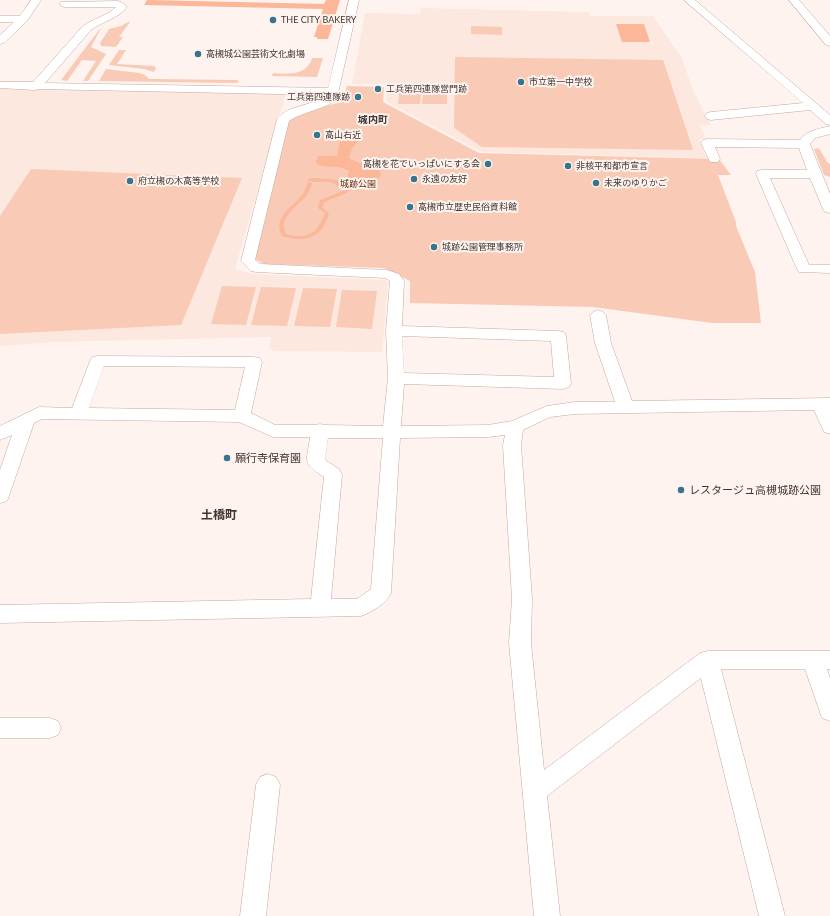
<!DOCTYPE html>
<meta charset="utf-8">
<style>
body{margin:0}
canvas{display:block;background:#fef3ef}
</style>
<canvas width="830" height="916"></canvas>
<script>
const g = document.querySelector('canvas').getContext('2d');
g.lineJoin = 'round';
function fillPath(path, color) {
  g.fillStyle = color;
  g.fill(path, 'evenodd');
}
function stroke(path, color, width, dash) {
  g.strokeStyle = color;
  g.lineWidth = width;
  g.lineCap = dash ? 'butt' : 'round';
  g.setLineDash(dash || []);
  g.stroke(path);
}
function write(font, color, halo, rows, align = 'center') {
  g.font = font + ' Lato,"Noto Sans JP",sans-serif';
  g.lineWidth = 4;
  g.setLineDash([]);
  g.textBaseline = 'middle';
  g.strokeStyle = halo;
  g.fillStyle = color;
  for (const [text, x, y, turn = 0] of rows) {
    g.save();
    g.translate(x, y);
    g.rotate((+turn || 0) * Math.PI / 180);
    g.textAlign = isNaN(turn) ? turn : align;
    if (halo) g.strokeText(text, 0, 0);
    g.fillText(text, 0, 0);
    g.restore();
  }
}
fillPath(new Path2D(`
 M421 8 588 12 590 16H653L676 50 681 56 693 90 711 125H700L706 139H699L706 158 481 152 386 101V84H352L365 13 420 14Z
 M0 89 286 93 235 269 251 274 385 280 388 283 382 352 275 351 269 348 271 337 56 342 0 346Z`), '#fde8df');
fillPath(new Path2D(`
 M128 22H130L119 37H123L116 47 101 46 100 43 109 29 121 26Z
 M471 26 502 27V35L471 34Z
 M104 27 100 30 91 47 106 54 88 81H83L96 61 82 60 67 81 61 80 99 30Z
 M119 50H126L117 64 155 66 154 67 156 68 154 72 144 69 109 65Z
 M455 57 663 60 693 150 482 147 454 128Z
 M312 58H323L317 77 272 76 273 73C287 74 307 76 312 58Z
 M106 69 140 73 145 75 149 79H156L237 80 239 82 236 83 99 81Z
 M400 83H422L420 104H398Z
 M424 84H447V104H422Z
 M347 86 384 87 383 102 479 153 719 159 731 175H718L736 222V226L755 272 761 323H712L593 307 410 303V281L384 268 264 264 251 257 289 120 300 112 342 102Z
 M819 148 827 162 830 164V177L824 175 814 149Z
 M31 169 242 178 181 325 0 334V216Z
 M222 286 256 287 246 325 211 324Z
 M261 287 296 288 287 326 251 325Z
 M303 288 337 289 330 327 294 326Z
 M342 290 377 291 372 329 336 327Z`), '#f9cab5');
fillPath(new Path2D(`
 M147 0 324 4 326 0H340L328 39H317V37H314L323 9 144 5Z
 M616 24H644L650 42H622Z
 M353 132 358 133 362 138C354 144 351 149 349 158L359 163 379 166 381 175C375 185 356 192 344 190 338 189 336 183 330 182 323 181 315 183 308 181V179L312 178 338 180 347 179 349 171C339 164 327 169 317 164L316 161 318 156H337L341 137 338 136 345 133Z`), '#fcb698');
fillPath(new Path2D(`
 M308 182 312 183C311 187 309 191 307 195 297 207 278 216 286 234 307 240 318 234 325 213L318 208 320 200 343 191 345 188 349 189 347 193 324 202 322 208 329 213C322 238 307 243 282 236 272 217 293 207 303 194 305 190 307 186 308 182Z`), '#fcb698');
const street = new Path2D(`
 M31 0H41L27 21 4 43 0 44V35L14 22H0V16H20Z
 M349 0H359L337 98C328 109 301 112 289 121L255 260 260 264 387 270 399 274 404 281 402 326 558 331 564 332 566 336 571 383 569 387 563 389 404 384 401 426 488 425 512 421 547 406 575 402H615L595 343 590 315 593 312 598 310 603 312 606 315 611 343 632 401 830 398V434L824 432 814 410 575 414 550 417 523 430 521 445 532 599 531 643 544 770 700 653 708 651H830V669H827L830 678V721L822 718 805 669H721L785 916H759L701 678 547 796 560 916H534L509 643 512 599 503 445 505 435 488 437 400 438 391 593C386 604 372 612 361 616L0 623V605L311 599 324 477C301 462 307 462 310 437H273L239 422 42 419 34 423 9 496 7 501 0 503V470L12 435 0 440V426L39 407 72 408 90 361 92 357 98 356 254 357 260 358 262 362 251 413 275 425H315L320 424 325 425 383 426 388 378 386 331 390 281 385 278 256 272 251 271 241 261 277 119C288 104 313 107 326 95L39 89 35 90 0 88V82H33L83 26C94 18 107 16 116 7H64L59 4 61 2 118 1 121 2 127 7C117 20 102 21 91 30L45 83 328 88ZM402 336 551 341 554 377 404 373ZM104 366 245 367 235 410 89 408ZM328 438H383L371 589 357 599H331L342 474 339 469 325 460Z
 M684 0H695L830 115V125L826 124 810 110 711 120 707 119 705 116 707 113 711 112 803 103Z
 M789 0H799L830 36V46L826 45Z
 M830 126V134L815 138 810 144 830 194V213L825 212 823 209 810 178H770L809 265H830V273L799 272 797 269 756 174 757 171 762 170H807L799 148 715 147 720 159 718 162H710L701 143 703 140 707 139 800 140C807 130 819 129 830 126Z
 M0 718H50L58 721 61 728 58 735 50 738H0Z
 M268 774 276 777 280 785 266 916H240L256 785 260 777Z`);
stroke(street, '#c3a99e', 1);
fillPath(street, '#fff');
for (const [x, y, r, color] of [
 [273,20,4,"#38748b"],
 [198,54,4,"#38748b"],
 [521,82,4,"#38748b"],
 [378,89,4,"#38748b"],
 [358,97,4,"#38748b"],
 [317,135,4,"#38748b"],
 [488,164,4,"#38748b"],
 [568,166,4,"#38748b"],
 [414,179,4,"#38748b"],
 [130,181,4,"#38748b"],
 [596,183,4,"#38748b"],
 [410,207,4,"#38748b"],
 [434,247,4,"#38748b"],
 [227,458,4,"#38748b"],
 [681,490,4,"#38748b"]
]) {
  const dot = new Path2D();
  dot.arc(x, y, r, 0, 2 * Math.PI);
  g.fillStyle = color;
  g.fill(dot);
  stroke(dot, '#fef3ef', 1.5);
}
write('9px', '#413632', '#fef3ef', [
 ["THE CITY BAKERY",281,20],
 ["高槻城公園芸術文化劇場",206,54],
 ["市立第一中学校",529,82],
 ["工兵第四連隊営門跡",386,89],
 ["工兵第四連隊跡",350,97,"right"],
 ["高山右近",325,135],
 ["高槻を花でいっぱいにする会",480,164,"right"],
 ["非核平和都市宣言",576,166],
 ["永遠の友好",422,179],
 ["府立槻の木高等学校",138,181],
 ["未来のゆりかご",604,183],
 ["高槻市立歴史民俗資料館",418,207],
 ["城跡公園管理事務所",442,247]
], 'left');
write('9px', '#672a09', '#fef3ef', [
 ["城跡公園",358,184]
]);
write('bold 10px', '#413632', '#fef3ef', [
 ["城内町",373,120]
]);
write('11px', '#413632', '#fef3ef', [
 ["願行寺保育園",235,458],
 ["レスタージュ高槻城跡公園",689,490]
], 'left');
write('bold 12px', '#413632', '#fef3ef', [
 ["土橋町",219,515]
]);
</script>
